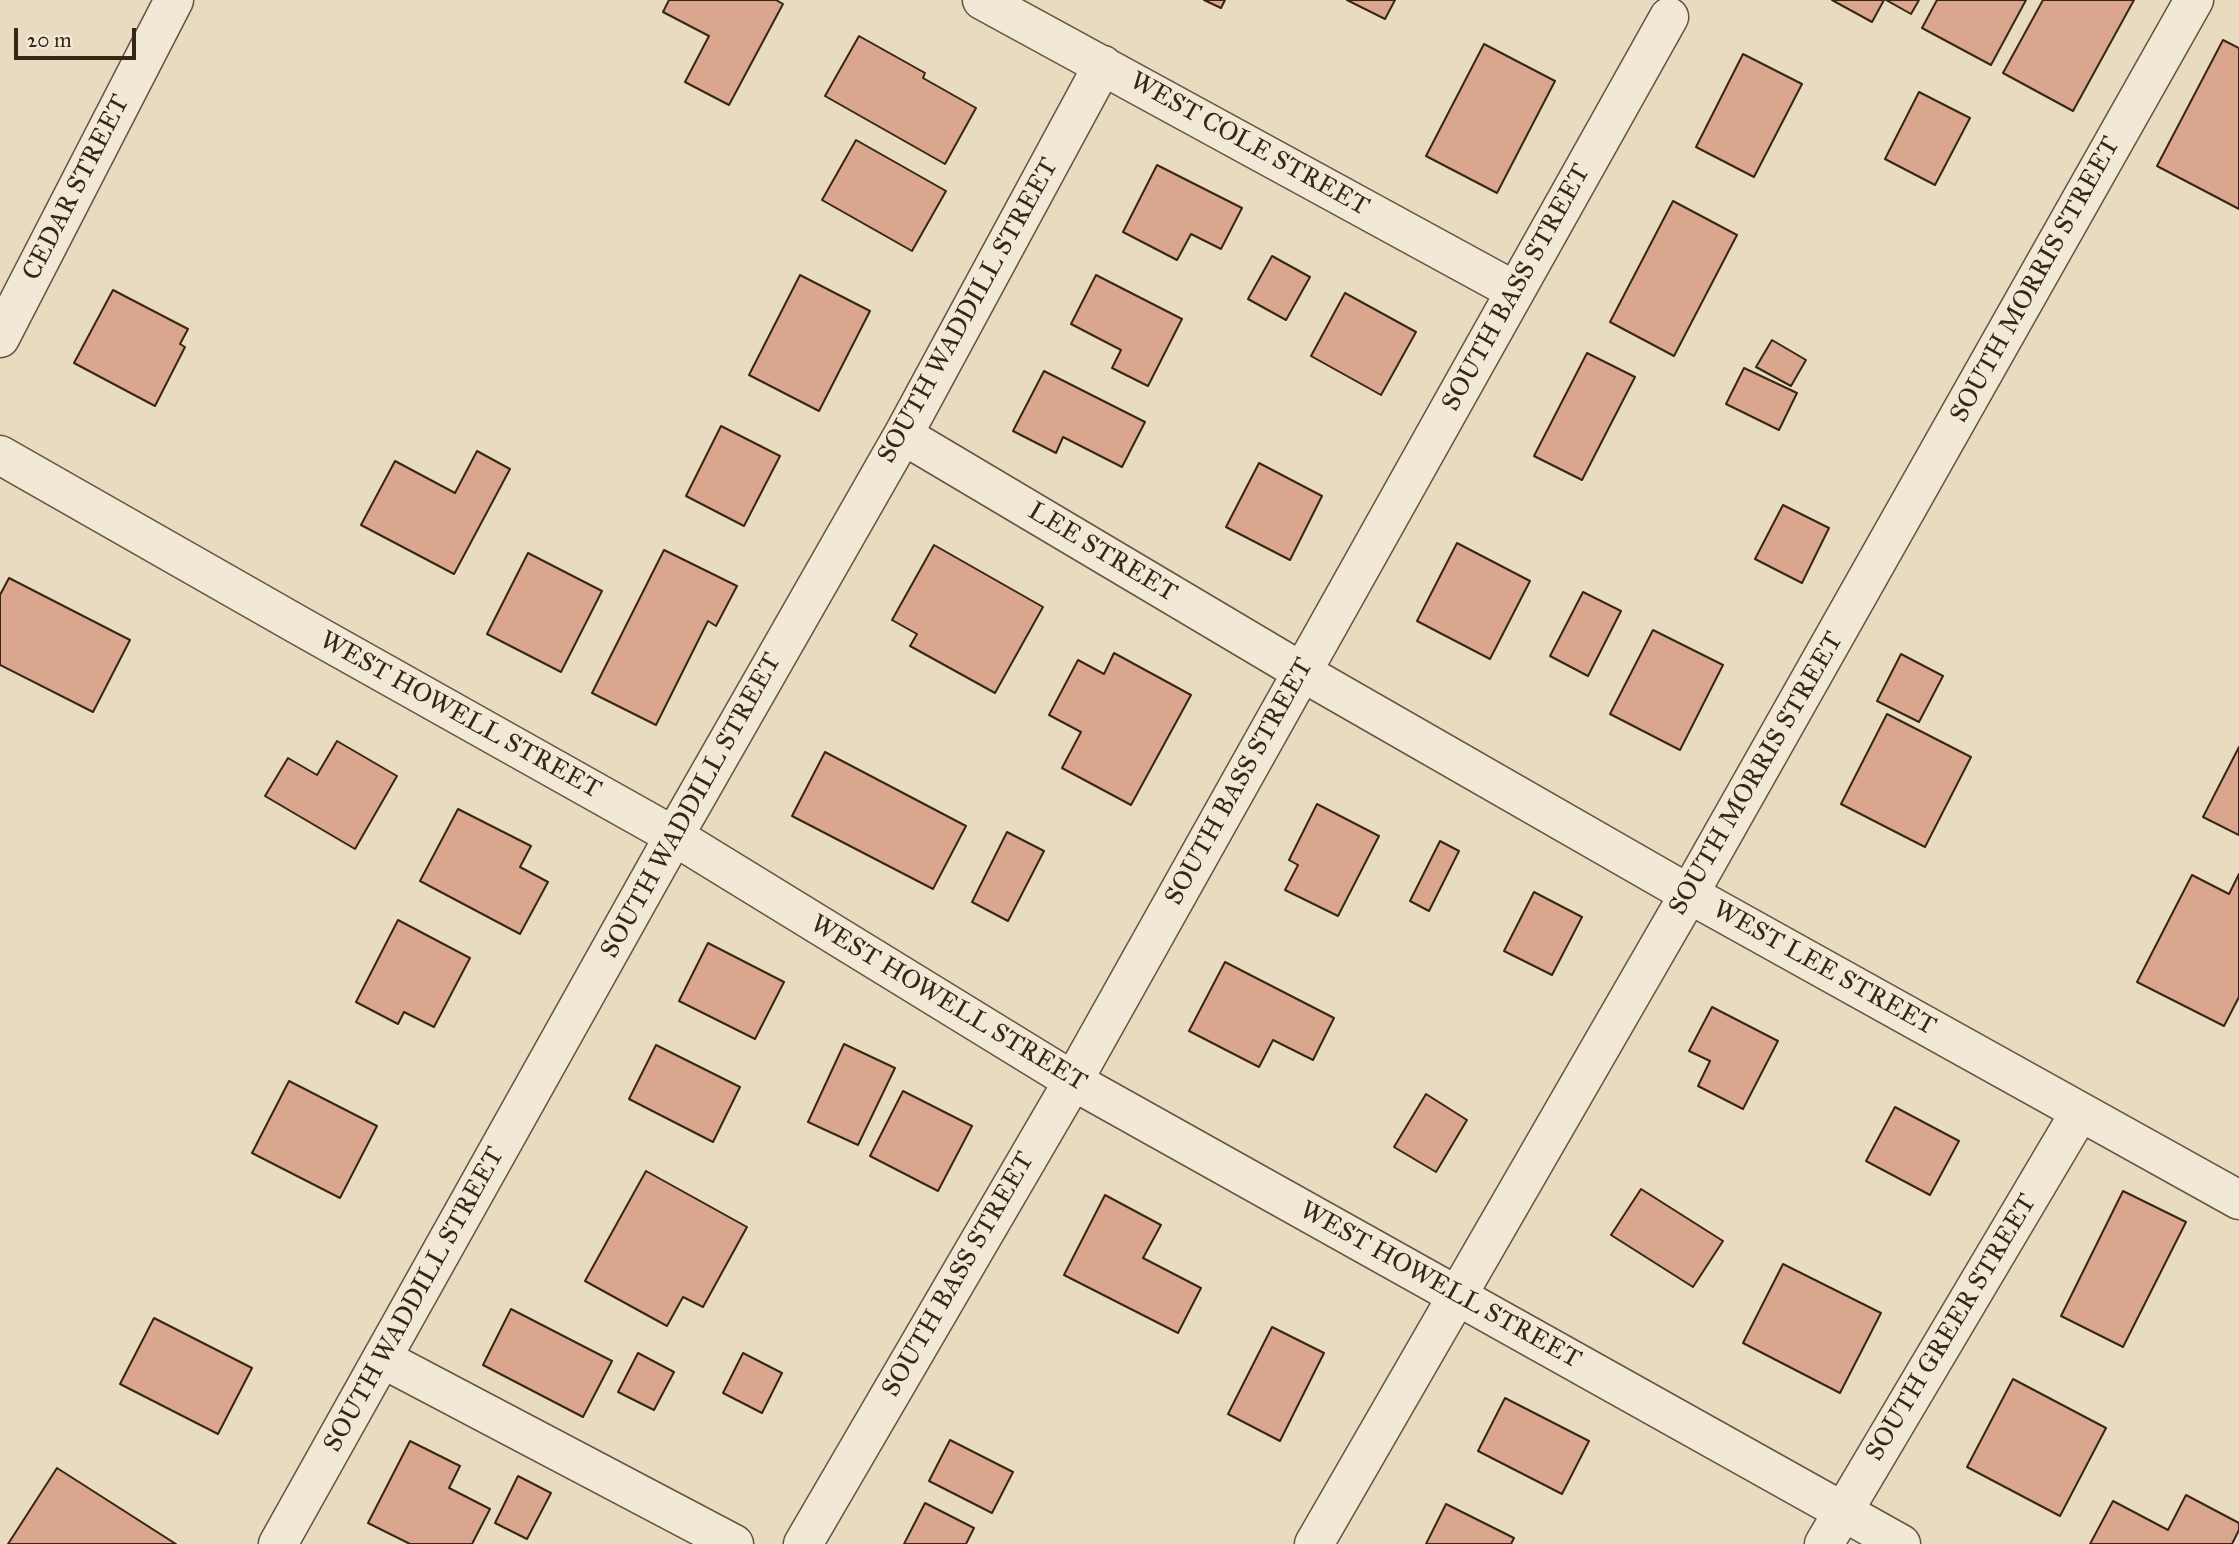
<!DOCTYPE html>
<style>
body{margin:0}
#map{position:relative;width:2239px;height:1544px;overflow:hidden;background:#e9dbbf;font-family:"IM FELL Great Primer",serif}
canvas{display:block}
.scale{position:absolute;left:14px;top:28px;width:122px;height:32px;box-sizing:border-box;border:4px solid #372616;border-top:0;padding-left:9px;font-size:21px;line-height:24px;white-space:nowrap;color:#372616;-webkit-text-stroke:5px #f1e8d5;paint-order:stroke}
</style>
<div id="map">
<canvas width="2239" height="1544"></canvas>
<div class="scale">20 m</div>
</div>
<script>
const g = document.querySelector('canvas').getContext('2d');
g.lineJoin = 'round';
function fillPath(path, color) {
  g.fillStyle = color;
  g.fill(path, 'evenodd');
}
function stroke(path, color, width, dash) {
  g.strokeStyle = color;
  g.lineWidth = width;
  g.lineCap = dash ? 'butt' : 'round';
  g.setLineDash(dash || []);
  g.stroke(path);
}
function write(font, color, halo, rows, align = 'center') {
  g.font = font + ' "IM FELL Great Primer",serif';
  g.lineWidth = 5;
  g.setLineDash([]);
  g.textBaseline = 'middle';
  g.strokeStyle = halo;
  g.fillStyle = color;
  for (const [text, x, y, turn = 0] of rows) {
    g.save();
    g.translate(x, y);
    g.rotate((+turn || 0) * Math.PI / 180);
    g.textAlign = isNaN(turn) ? turn : align;
    if (halo) g.strokeText(text, 0, 0);
    g.fillText(text, 0, 0);
    g.restore();
  }
}
const building = new Path2D(`
 M669 0H776L783 4 729 105 685 82 709 36 663 12Z
 M1204 0H1225L1221 8Z
 M1347 0H1395L1385 19Z
 M1832 0H1884L1872 22Z
 M1886 0H1919L1911 14Z
 M1937 0H2026L1991 65 1922 28Z
 M2043 0H2134L2073 111 2003 73Z
 M859 36 925 73 923 78 976 108 945 164 825 96Z
 M2223 40 2239 48V209L2157 166Z
 M1484 44 1555 81 1497 193 1426 156Z
 M1743 54 1802 84 1754 177 1696 147Z
 M1919 92 1970 118 1935 185 1885 159Z
 M856 140 946 191 912 251 822 200Z
 M1157 165 1242 208 1221 249 1191 234 1177 260 1123 232Z
 M1673 201 1737 235 1674 356 1610 322Z
 M1272 256 1310 277 1286 320 1248 299Z
 M800 275 870 311 819 411 749 375Z
 M1096 275 1182 319 1148 386 1112 368 1121 350 1071 324Z
 M113 290 188 329 180 344 185 347 155 406 74 363Z
 M1345 293 1416 332 1381 395 1311 356Z
 M1772 340 1806 360 1791 386 1756 367Z
 M1587 353 1635 377 1582 480 1534 456Z
 M1744 368 1797 393 1779 430 1726 404Z
 M1044 371 1145 422 1122 467 1063 437 1056 453 1013 431Z
 M721 426 780 456 744 526 686 496Z
 M477 451 510 469 454 574 361 525 395 461 455 493Z
 M1259 463 1322 496 1290 560 1226 527Z
 M1783 505 1829 528 1802 583 1755 559Z
 M1457 543 1530 581 1490 659 1417 621Z
 M934 545 1043 607 995 693 910 646 917 634 892 620Z
 M664 550 737 586 716 626 708 621 656 725 592 693Z
 M528 553 602 591 561 672 487 634Z
 M9 578 130 640 93 712 0 665V595Z
 M1583 592 1621 611 1588 676 1550 656Z
 M1653 630 1723 665 1680 750 1610 714Z
 M1114 653 1191 695 1131 805 1062 768 1081 732 1049 715 1078 660 1104 674Z
 M1901 654 1943 676 1919 722 1877 701Z
 M1887 714 1971 757 1925 847 1841 804Z
 M337 741 397 776 355 849 265 796 288 758 317 775Z
 M2239 747V835L2203 817Z
 M825 752 966 826 933 889 792 816Z
 M1317 804 1379 836 1338 916 1285 890 1298 865 1289 860Z
 M458 809 531 846 520 867 548 882 520 934 420 881Z
 M1007 832 1044 851 1008 921 972 902Z
 M1440 841 1459 851 1429 911 1410 901Z
 M2239 874V997L2224 1026 2137 982 2192 875 2229 894Z
 M1534 892 1582 917 1552 975 1504 951Z
 M398 920 470 958 434 1027 404 1012 398 1024 356 1002Z
 M708 943 784 982 755 1039 679 1001Z
 M1225 962 1334 1018 1313 1060 1273 1040 1259 1067 1189 1031Z
 M1712 1007 1778 1041 1743 1109 1698 1086 1710 1061 1689 1051Z
 M844 1044 895 1068 858 1145 808 1122Z
 M656 1045 740 1087 713 1142 629 1099Z
 M289 1081 377 1126 340 1198 252 1153Z
 M903 1091 972 1126 938 1191 870 1156Z
 M1426 1094 1467 1120 1436 1172 1394 1147Z
 M1895 1107 1959 1141 1930 1195 1866 1161Z
 M646 1171 747 1227 703 1307 683 1297 667 1326 585 1281Z
 M1641 1189 1723 1241 1693 1287 1611 1235Z
 M2123 1191 2186 1222 2123 1347 2061 1316Z
 M1105 1195 1161 1225 1143 1258 1201 1288 1178 1333 1064 1275Z
 M1783 1264 1881 1313 1840 1393 1743 1343Z
 M511 1309 612 1361 583 1417 483 1365Z
 M154 1318 252 1368 218 1434 120 1384Z
 M1272 1327 1324 1353 1280 1441 1228 1414Z
 M638 1353 674 1372 654 1410 618 1392Z
 M743 1353 782 1373 762 1413 723 1393Z
 M2013 1379 2106 1428 2060 1516 1967 1467Z
 M1505 1398 1589 1441 1562 1494 1478 1451Z
 M950 1440 1013 1472 992 1513 929 1481Z
 M410 1441 460 1466 449 1488 490 1509 472 1544H410L368 1523Z
 M57 1468 176 1544H8Z
 M518 1476 551 1493 527 1539 495 1523Z
 M2186 1495 2239 1523V1530L2232 1544H2090L2113 1501 2168 1530Z
 M925 1503 974 1528 966 1544H904Z
 M1446 1504 1514 1538 1511 1544H1426Z`);
fillPath(building, '#daa68d');
stroke(building, '#372616', 2);
const street = new Path2D(`
 M982 0 1515 291
 M0 338 174 0
 M903 435 1302 672 1689 894 2239 1200
 M0 455 300 626 674 836 1073 1081 1901 1544
 M383 1359 734 1544
 M278 1544 674 836 903 435 1103 65
 M803 1544 1073 1081 1669 17
 M1314 1544 1689 894 2194 0
 M1824 1544 2080 1112`);
stroke(street, '#645340', 41);
stroke(street, '#f1e8d5', 38);
write('26px', '#372616', '#f1e8d5', [
 ["WEST COLE STREET",1249,145,29],
 ["CEDAR STREET",77,188,-63],
 ["SOUTH MORRIS STREET",2036,280,-61],
 ["SOUTH BASS STREET",1517,288,-61],
 ["SOUTH WADDILL STREET",969,311,-61],
 ["LEE STREET",1102,553,31],
 ["WEST HOWELL STREET",460,716,29],
 ["SOUTH MORRIS STREET",1757,774,-60],
 ["SOUTH BASS STREET",1240,782,-61],
 ["SOUTH WADDILL STREET",692,806,-61],
 ["WEST LEE STREET",1824,969,29],
 ["WEST HOWELL STREET",948,1004,31],
 ["SOUTH BASS STREET",959,1275,-60],
 ["WEST HOWELL STREET",1440,1286,29],
 ["SOUTH WADDILL STREET",415,1300,-61],
 ["SOUTH GREER STREET",1952,1328,-59]
]);
</script>
